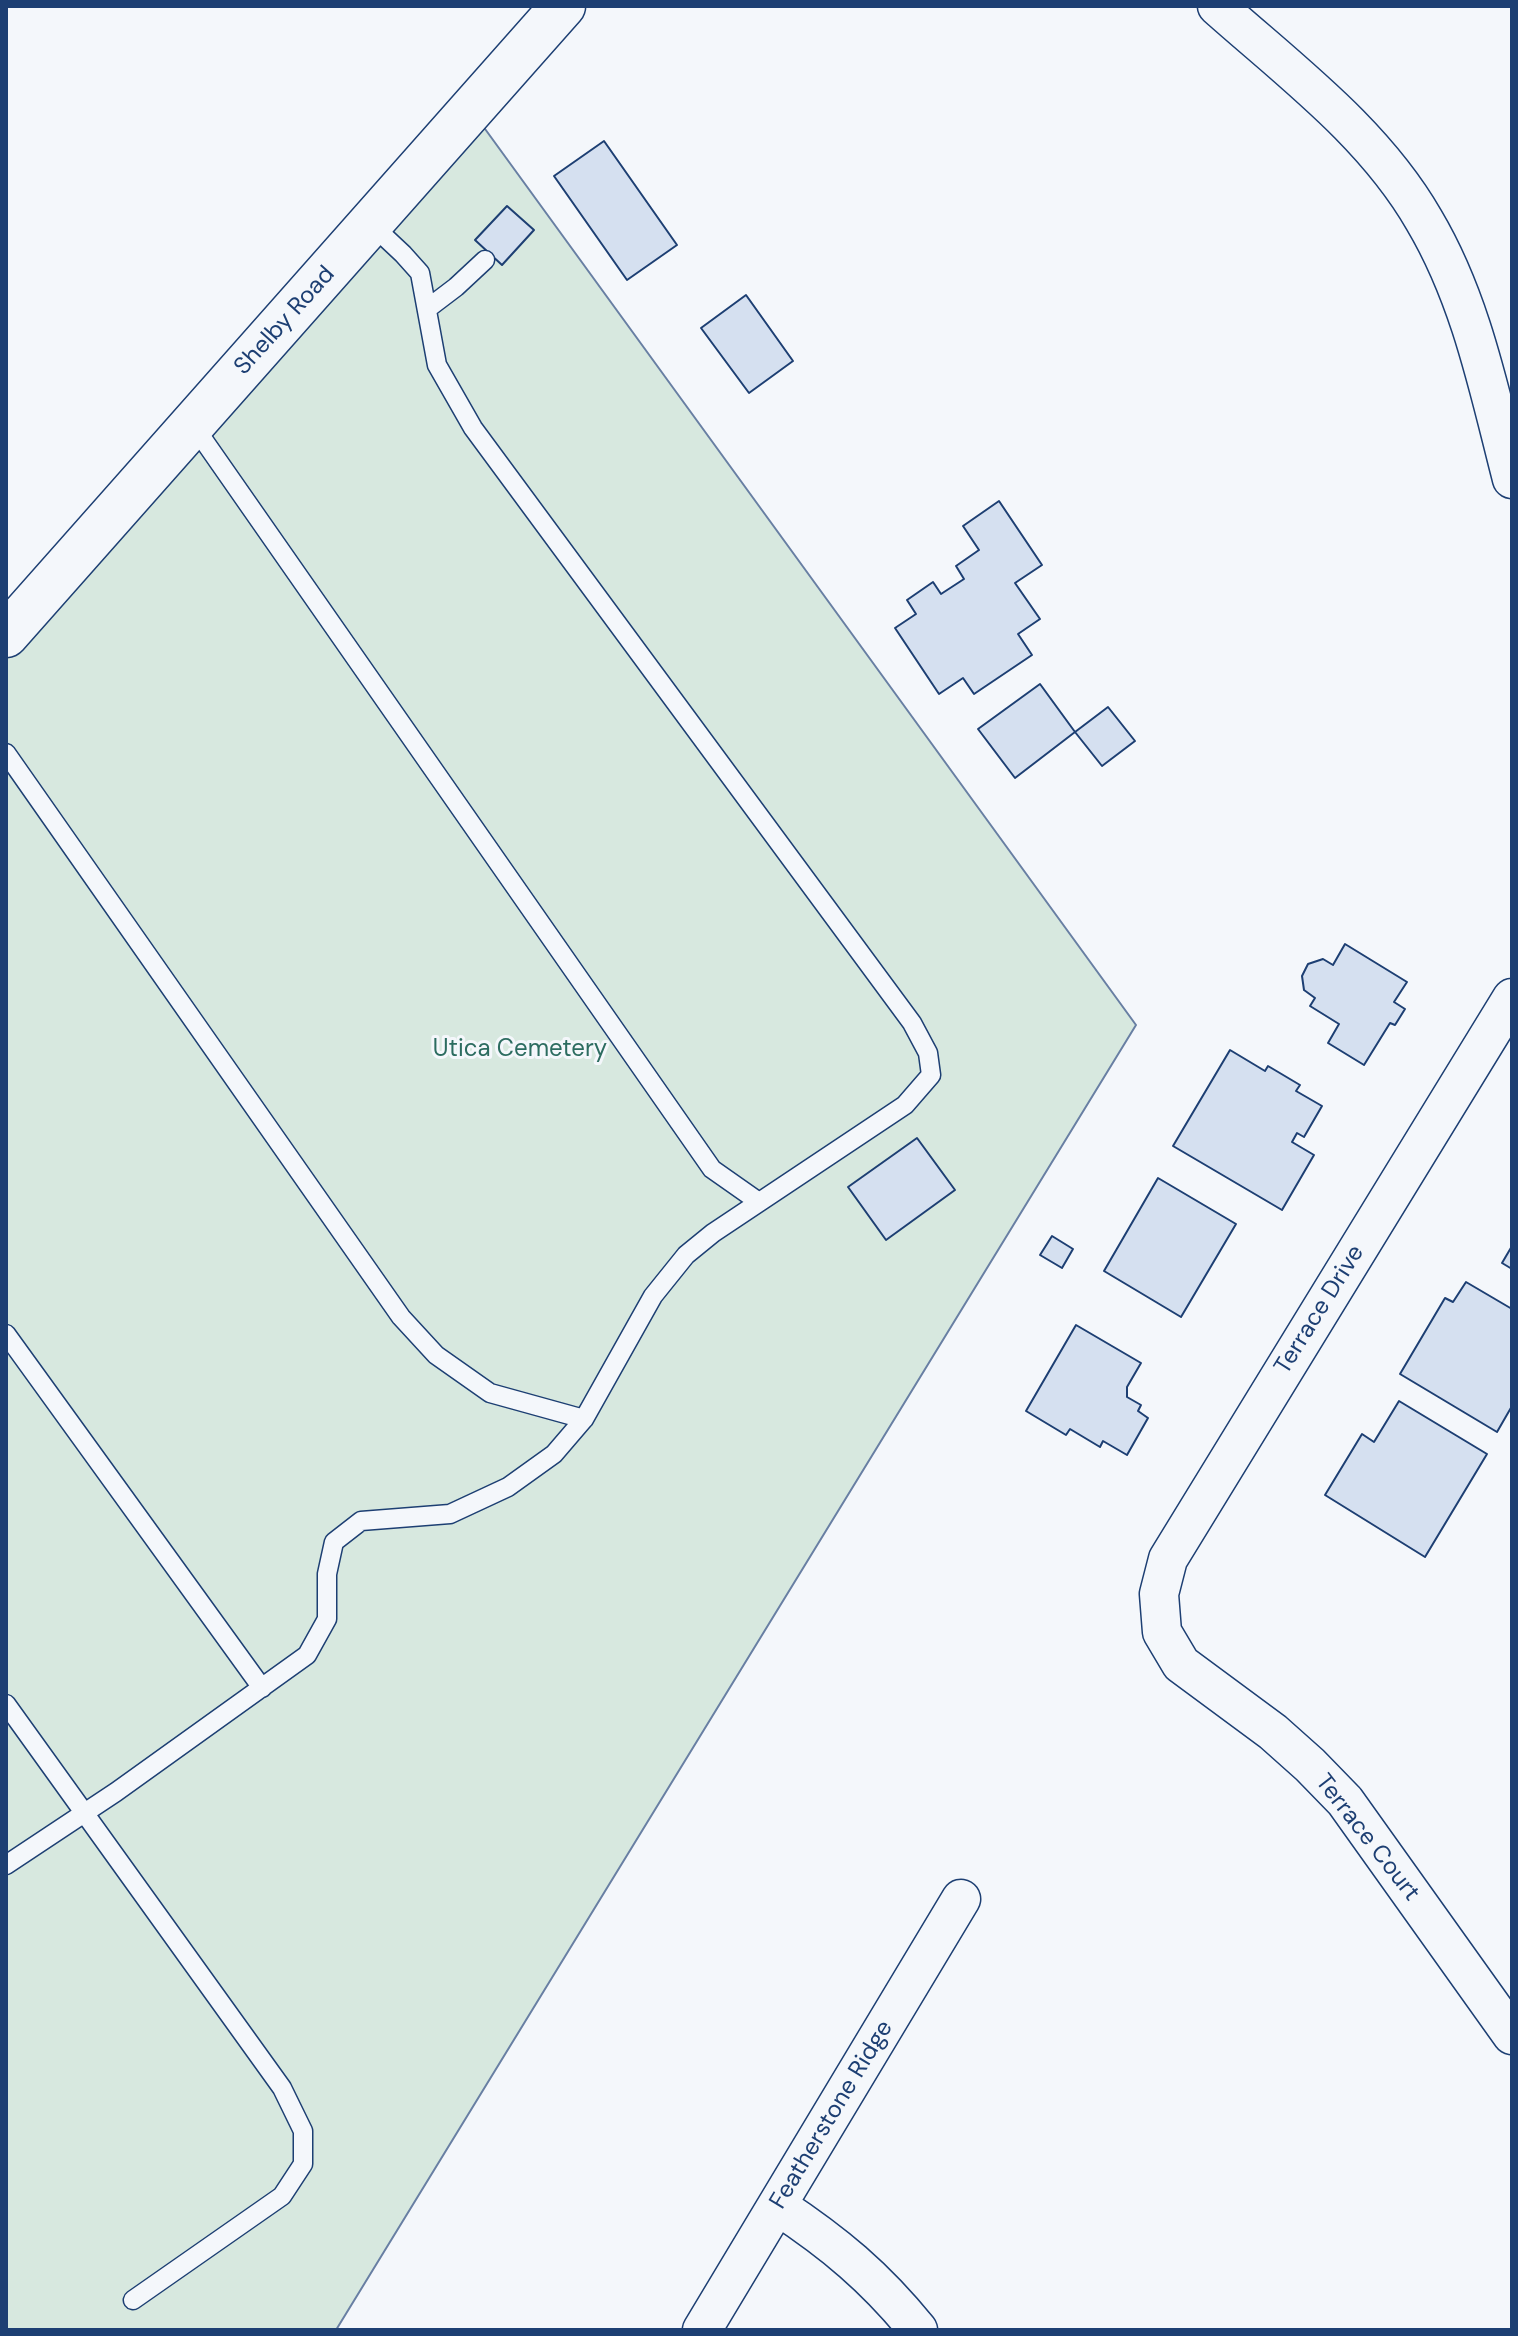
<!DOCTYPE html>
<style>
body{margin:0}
#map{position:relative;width:1518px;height:2336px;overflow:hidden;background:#f4f7fb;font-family:"DM Sans",sans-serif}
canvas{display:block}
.frame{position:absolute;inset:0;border:8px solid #1d3f73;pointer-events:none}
</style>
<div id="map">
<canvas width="1518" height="2336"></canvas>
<div class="frame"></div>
</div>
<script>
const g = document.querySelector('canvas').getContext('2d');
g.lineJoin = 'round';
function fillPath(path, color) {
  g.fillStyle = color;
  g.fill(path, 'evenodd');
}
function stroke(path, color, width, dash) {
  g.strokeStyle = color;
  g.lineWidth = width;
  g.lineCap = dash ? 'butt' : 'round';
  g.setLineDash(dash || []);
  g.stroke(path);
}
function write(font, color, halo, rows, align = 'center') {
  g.font = font + ' "DM Sans",sans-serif';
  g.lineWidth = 6;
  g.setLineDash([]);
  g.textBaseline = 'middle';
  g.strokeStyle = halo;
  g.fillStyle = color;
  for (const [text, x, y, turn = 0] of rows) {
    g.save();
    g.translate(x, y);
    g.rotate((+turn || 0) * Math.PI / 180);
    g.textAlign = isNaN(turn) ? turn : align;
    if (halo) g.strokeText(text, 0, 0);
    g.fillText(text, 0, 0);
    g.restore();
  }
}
const green = new Path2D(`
 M472 111 1136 1025 336 2330H6V635Z`);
fillPath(green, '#d7e8df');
stroke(green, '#687fa3', 2);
const building = new Path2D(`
 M604 141 677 245 627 280 554 176Z
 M507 206 534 230 502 265 475 240Z
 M746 295 793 361 749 393 701 328Z
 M999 501 1042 565 1015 583 1040 619 1018 634 1032 655 974 694 963 678 939 694 895 628 916 614 907 600 933 582 941 594 964 579 956 566 979 550 963 526Z
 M1040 684 1075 732 1015 778 978 729Z
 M1108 707 1135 741 1102 766 1075 732Z
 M1345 944 1407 982 1394 1002 1405 1009 1395 1025 1390 1023 1364 1065 1328 1043 1339 1024 1310 1006 1315 998 1304 990 1302 976 1308 964 1323 959 1333 965Z
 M1230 1050 1265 1071 1268 1066 1300 1085 1296 1091 1322 1106 1304 1137 1297 1133 1292 1142 1314 1155 1282 1210 1173 1146Z
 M917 1138 955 1190 886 1240 848 1187Z
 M1158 1178 1236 1224 1181 1317 1104 1271Z
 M1052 1236 1073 1249 1062 1268 1040 1255Z
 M1512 1246V1269L1502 1263Z
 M1466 1282 1512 1309V1406L1497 1432 1400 1374 1445 1298 1453 1302Z
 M1076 1325 1141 1363 1127 1387V1397L1141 1405 1138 1411 1148 1418 1127 1455 1103 1441 1100 1447 1070 1429 1066 1435 1026 1411Z
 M1399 1401 1487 1454 1425 1557 1325 1495 1362 1434 1374 1442Z`);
fillPath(building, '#d5e0f0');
stroke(building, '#1d3f73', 2);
const lane = new Path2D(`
 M427 309 456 287 485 260
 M193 425 712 1169 759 1202
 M6 753 401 1317 436 1355 490 1393 584 1419
 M6 1334 262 1688
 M6 1704 282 2088 303 2131V2164L282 2196 133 2300
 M6 1865 116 1792 307 1655 327 1619V1574L334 1542 361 1521 450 1514 508 1487 554 1454 584 1419 653 1296 686 1255 713 1233 905 1105 931 1075 928 1053 912 1023 473 428 437 365 420 273 403 254 371 224`);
const street = new Path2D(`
 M1217 6C1290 71 1374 133 1424 220 1471 299 1489 390 1512 479
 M1512 998 1168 1559 1159 1594 1162 1632 1181 1664 1273 1732 1310 1765 1345 1801 1512 2035
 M778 2206C834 2243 875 2277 918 2330
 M702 2330 961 1899`);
const secondary = new Path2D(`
 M6 635 563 6`);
stroke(lane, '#1d3f73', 21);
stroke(street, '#1d3f73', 41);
stroke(secondary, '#1d3f73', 47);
stroke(lane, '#f4f7fb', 18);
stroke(street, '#f4f7fb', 38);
stroke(secondary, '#f4f7fb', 44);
write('24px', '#1d3f73', '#f4f7fb', [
 ["Shelby Road",285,321,-48],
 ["Terrace Drive",1320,1310,-58],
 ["Terrace Court",1367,1838,52],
 ["Featherstone Ridge",832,2115,-59]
]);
write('24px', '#2c6c60', '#f4f7fb', [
 ["Utica Cemetery",520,1050]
]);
</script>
